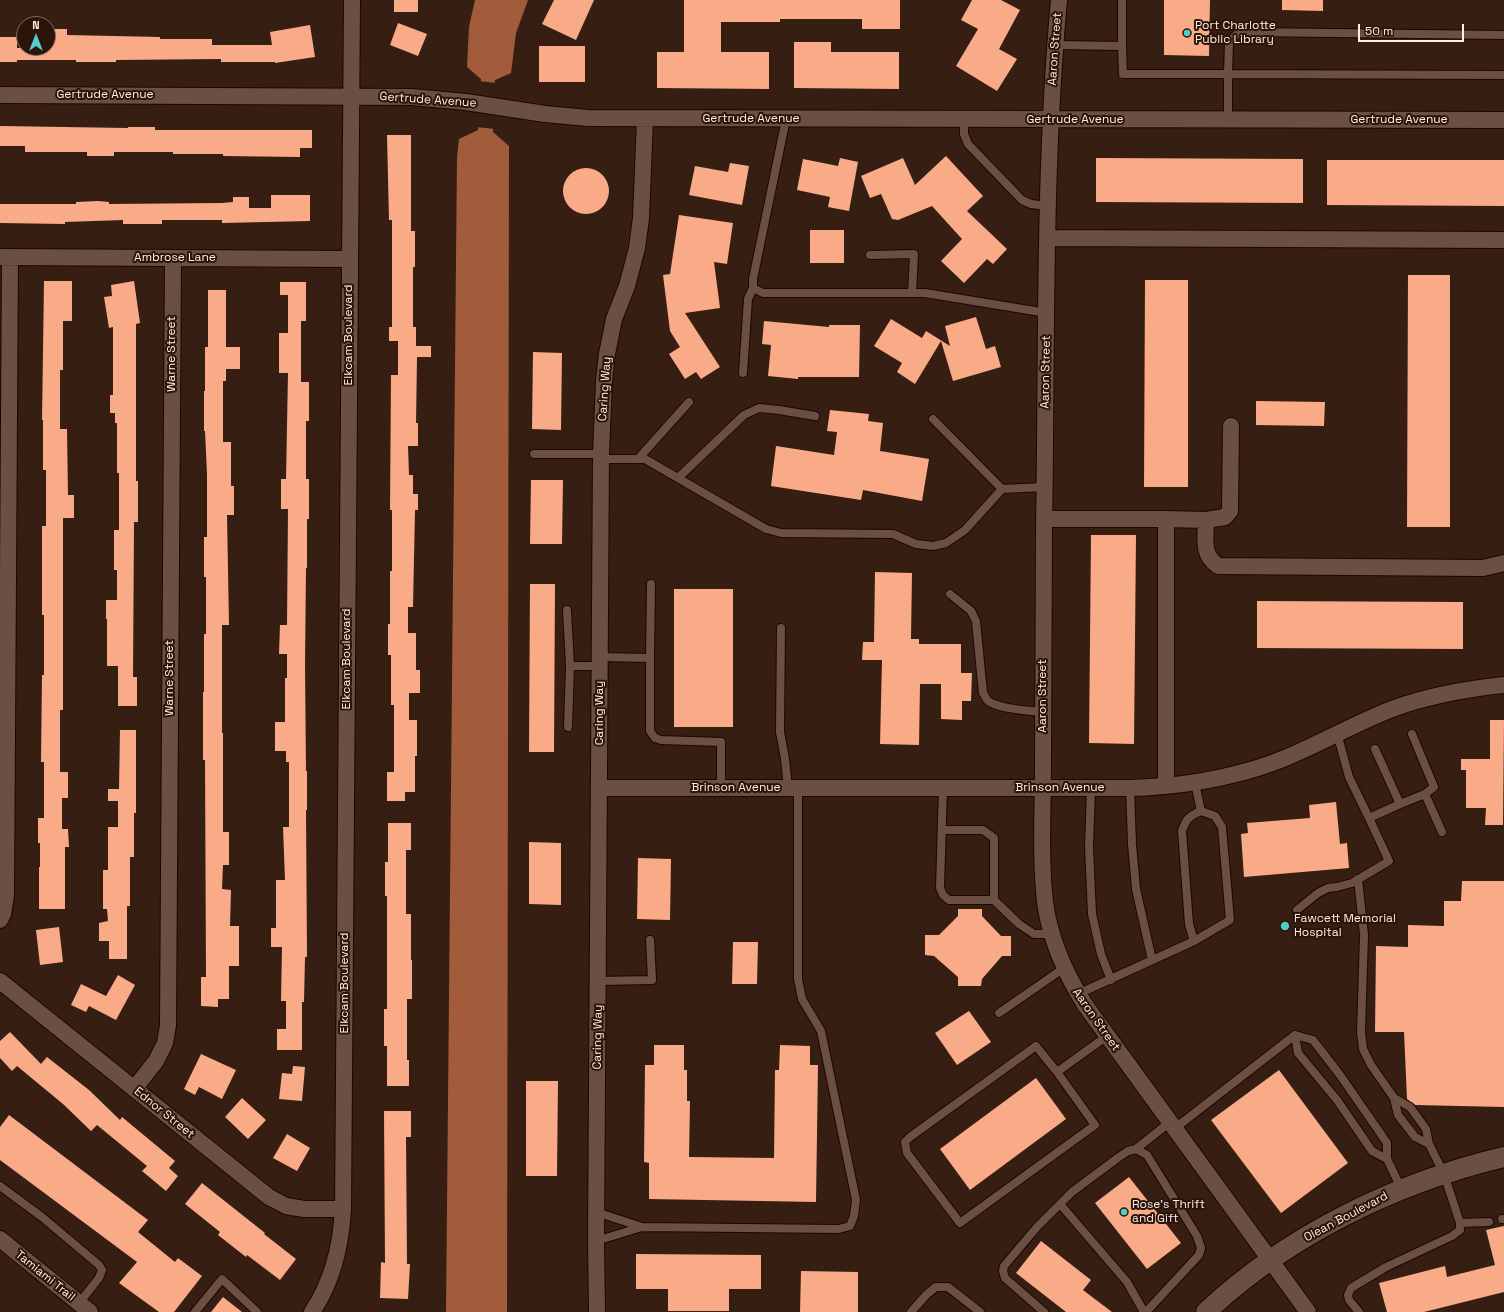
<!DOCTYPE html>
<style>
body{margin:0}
#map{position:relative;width:1504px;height:1312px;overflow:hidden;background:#361e13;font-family:"Space Grotesk",sans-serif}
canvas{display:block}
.north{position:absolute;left:16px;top:16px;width:40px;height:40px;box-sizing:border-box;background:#2b1409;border:1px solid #7f6b61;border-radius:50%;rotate:0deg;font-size:11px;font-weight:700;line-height:16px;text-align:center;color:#feede6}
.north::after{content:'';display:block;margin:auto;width:14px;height:18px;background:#52cdcd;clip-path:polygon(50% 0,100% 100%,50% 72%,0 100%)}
.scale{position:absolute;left:1358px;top:24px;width:106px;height:18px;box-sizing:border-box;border:2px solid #feede6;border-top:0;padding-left:5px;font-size:12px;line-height:14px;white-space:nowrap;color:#feede6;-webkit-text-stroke:3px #2b1409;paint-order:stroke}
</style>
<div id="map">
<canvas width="1504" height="1312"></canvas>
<div class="north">N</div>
<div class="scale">50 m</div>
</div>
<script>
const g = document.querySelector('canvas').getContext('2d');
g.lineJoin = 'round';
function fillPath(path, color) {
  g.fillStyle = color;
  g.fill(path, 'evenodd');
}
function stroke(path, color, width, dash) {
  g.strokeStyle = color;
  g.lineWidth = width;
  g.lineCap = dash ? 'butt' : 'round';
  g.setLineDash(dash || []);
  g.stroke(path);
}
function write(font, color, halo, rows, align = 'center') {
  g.font = font + ' "Space Grotesk",sans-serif';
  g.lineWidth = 4;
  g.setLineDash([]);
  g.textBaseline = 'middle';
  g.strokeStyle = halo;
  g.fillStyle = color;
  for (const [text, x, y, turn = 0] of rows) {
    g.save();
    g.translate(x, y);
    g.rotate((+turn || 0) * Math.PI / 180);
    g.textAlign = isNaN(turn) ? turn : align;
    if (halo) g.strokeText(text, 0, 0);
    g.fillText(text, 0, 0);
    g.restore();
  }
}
fillPath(new Path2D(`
 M475 0H528L516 33 511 73 495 80 494 92 493 132 509 146 507 1312H446L457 157 459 139 478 130 481 79 467 67 469 27Z`), '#a25c3b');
fillPath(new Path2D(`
 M478 81 497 83 495 129 476 127Z`), '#361e13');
fillPath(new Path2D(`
 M394 0H418V12H394Z
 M554 0H594L576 40 542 24Z
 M684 0H900V29H862V19H780V22H721V52H769V89L657 88V52H684Z
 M972 0H1001L1020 10 999 49 1017 59 997 91 956 66 978 29 961 20Z
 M1164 0H1210L1209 56 1164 55Z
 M1282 0H1323V11L1282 10Z
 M398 23 427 34 418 56 390 45Z
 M310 25 315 57 275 63V62H221V59L116 60V62H76V60H17V62H0V37H17V48H48V29H67V35L160 37V39H212V45H272L270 32Z
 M794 42H831V52H899V89L794 88Z
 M539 46H585V82H539Z
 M0 126 128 128V127H155V130H312V148H300V157L223 156V154H173V152H114V156H87V152H25V146H0Z
 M387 135H411V231H415V267H413V327H416V346H431V357H417L416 423H418V446H408L409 475H413V494H418V510H415L413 607H408V633H416V670H420V693H409V720H417V756H415V792H405V801H387V772H394V705H391V655H388V624H390V571H392V510H390L391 375H398V341H389V327H392V220H389Z
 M946 156 983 196 967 211 1007 249 993 264 987 259 964 283 941 261 962 239 932 206 898 220 892 219 881 194 870 198 861 176 903 158 915 185Z
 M840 158 858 162 849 211 828 207 830 197 797 190 803 159 838 166Z
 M1096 158 1303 159V203L1096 202Z
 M1327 160H1504V206L1327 205Z
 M730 163 749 166 742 205 689 195 695 166 728 172Z
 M563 191a23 23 0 1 1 46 0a23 23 0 1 1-46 0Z
 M271 195H310V221L222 223V220H162V224H123V220L65 222V224L0 223V204H76V202L98 201 109 202V204L222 203 233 202V197H249V208H271Z
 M679 215 733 223 727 264 714 262 720 308 685 313 720 367 701 379 696 372 685 379 669 354 680 347 670 331 663 275 670 274Z
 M810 230H844V263H810Z
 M1408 275H1450V527H1407Z
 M1145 280H1188V487H1144Z
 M44 281H72V321H63V370H60V429H67L68 495H74V518H63V710H60V772H68V798H62V829H68L69 847H65V909H39V867H40V843H38V818H44V762H41L42 675H44V615H42V526H46V470H43V420H42Z
 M134 281 140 323 136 324V481H138V522H134L133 677H137V706H118V666H107V619H106V600H117V570H114V530H119V473H117V423H115V413H110V395H113V327L109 328 104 297 112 296 111 285Z
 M280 282H306V321H301V382H309V421H306V479H309V519H307V568H306L305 665 306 771H307V810H306L307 957H305L304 1002H302V1050H277V1029H286V1001H281L282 947H271V928H276V880H285L283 827H289V762H286V751H275V722H285V678H287V654H279L280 625H287L288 509H281V479H286L288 373H279V333H288V295H280Z
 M208 290H226V347H240V369H226V381H223V442H231V486H234V515H227L229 625H222V733H223V832H229V865H223L222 889 231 890 230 926H239V966H229V999H218V1007L201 1006V977H206L205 760H203V692H204V634H206V577H204V537H207V474L205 431H204V391H205V347H208Z
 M976 317 986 349 995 346 1001 367 953 381 941 341 915 384 897 372 902 363 874 346 891 319 922 338 926 331 950 346 945 326Z
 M764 321 829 327V325H860L859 377H798V379L768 376 771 345 762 344Z
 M533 352 562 353 561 430 532 429Z
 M1256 401 1325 402 1324 426 1256 425Z
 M830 410 869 414 868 421 883 423 880 451 929 459 922 501 863 490 861 500 771 486 776 446 834 455 837 432 827 431Z
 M531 480H563L562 544H530Z
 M1091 535H1136L1134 744 1089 743Z
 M875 572 912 573 911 639H919V644H961V673H972L971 701H962V720L941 719V684H920L919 745 880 744 882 660H862L863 642H874Z
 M530 584H555L554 752H529Z
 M674 589H733V727H674Z
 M1257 601 1463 602V649L1257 648Z
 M1490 720H1504L1503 825H1485L1486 808H1466V770H1461V759H1490Z
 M120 730H136V813H134V857H130V906H127V959H109V941H99V923L108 921 107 909H103V870H108V827H118V801H108V789H119Z
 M1336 802 1340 844 1347 843 1349 868 1244 877 1241 834 1248 833 1247 823 1310 818 1309 805Z
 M388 823H411V850H406V914H411V960H412V999H407V1060H409V1086H387V1046H384V1009H387V896H385V862H388Z
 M529 842 561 843V905L529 904Z
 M638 858 671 859 670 920 637 919Z
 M1462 881H1504V1107L1415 1105 1407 1099 1404 1032H1375L1376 946 1408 947V925L1444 926V901H1461Z
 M958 909H982V916L1001 936H1011V956H1002L982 979 981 986H958V977L934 956 925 955V935H939L958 916Z
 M59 927 63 962 40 965 36 930Z
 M733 942H758L757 984H732Z
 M118 975 135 985 116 1020 89 1006 86 1012 71 1005 81 984 106 996Z
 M969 1011 991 1042 957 1065 935 1033Z
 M10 1032 41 1064 47 1057 89 1090 120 1120 122 1117 175 1161 169 1168 178 1176 166 1191 142 1171 147 1166 97 1125 91 1131 63 1104 17 1066 12 1071 0 1058V1041Z
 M654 1045H684V1070H687V1101H690L689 1157 774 1158 775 1070H779L780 1045 810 1046V1065H818L816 1202 649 1199V1163L644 1162 645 1065H654Z
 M201 1054 236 1070 222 1099 199 1087 195 1095 184 1089Z
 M293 1066 305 1067 302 1101 279 1099 282 1073 292 1074Z
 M1279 1070 1348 1163 1281 1213 1211 1120Z
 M1036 1078 1066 1119 970 1190 940 1149Z
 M526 1081H558L557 1176H526Z
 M242 1098 266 1120 248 1139 225 1117Z
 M384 1111H411V1137H406L407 1264H410L408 1299 380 1298 381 1262 385 1263Z
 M9 1115 148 1220 138 1232 175 1262 178 1258 202 1276 174 1312H159L119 1283 137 1262 0 1160V1127Z
 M287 1134 310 1148 297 1171 273 1158Z
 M1129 1177 1181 1243 1147 1269 1095 1203Z
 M202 1183 265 1233 264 1234 296 1259 280 1280 247 1255 246 1257 218 1235 220 1232 185 1204Z
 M1504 1226V1292L1424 1312H1387L1379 1283 1445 1266 1447 1277 1495 1265 1486 1230Z
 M1041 1241 1091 1280 1083 1290 1112 1312H1066L1016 1273Z
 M636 1254 761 1255V1289H729V1311H668V1289H636Z
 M801 1271 858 1272V1312H800Z
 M223 1297 242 1312H211Z`), '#f9ab88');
const service = new Path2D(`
 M1055 45 1122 46V0
 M1122 46 1123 74H1228L1229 42 1237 34 1247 32 1504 35
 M786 119 753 279V288L763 293H925L1047 313
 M964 119V134L968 144 1022 200 1031 204 1048 206
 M1228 120V74L1504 75
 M870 255 914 254 912 293
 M743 373 748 299 753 288
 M933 419 1002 489
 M534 454H601
 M601 459H645L766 529 781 533 893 534 916 544 933 546 946 543 965 530 1002 489 1044 487
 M638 459 689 402
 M678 478 744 415 759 408 779 410 815 416
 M950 594 971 611 976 621 983 693C985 695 986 699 988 701 999 709 1029 711 1043 712
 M567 610 570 666 568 727
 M781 628 780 732 785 759 788 788
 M600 657 650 658V731L655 738 661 740 721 742V789
 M650 658 651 584
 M570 666H600
 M1195 783 1201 811
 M1091 788 1089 847 1092 914 1101 954 1111 980
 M1130 788 1132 844 1136 889 1152 960
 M1425 794 1442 832
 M1400 804 1425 794 1434 787 1412 734
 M1369 818 1400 804 1375 749
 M942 830H983L994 838V900H949L943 895 940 888 943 788
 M1358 879 1364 935 1361 1032 1363 1049 1371 1065 1394 1098 1398 1115 1415 1137 1429 1144
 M994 900 1019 924 1034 934H1051
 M1297 910 1318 893 1328 888 1337 887 1352 883 1389 861 1369 818 1349 777 1337 733
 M598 981 652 980 650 940
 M1078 994 1194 941 1230 920 1222 827 1215 816 1201 811C1189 816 1186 819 1182 831L1189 924 1194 941
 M999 1013 1064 968
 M1295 1035 1313 1040 1340 1075 1376 1127 1387 1143V1159L1402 1190
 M1295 1035 1298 1053 1337 1100 1372 1151 1387 1159
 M1057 1072 1095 1125 960 1223 907 1153 905 1142 910 1137 1036 1046 1057 1072 1107 1036
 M1174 1129 1295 1035
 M1136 1149 1147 1155 1197 1236 1201 1248 1199 1255 1146 1312
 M0 1186 42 1217 99 1265 102 1270 99 1278 79 1303
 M1060 1204 1127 1282 1144 1312
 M596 1212 642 1227 839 1229 850 1226 854 1216 856 1200 821 1031 802 999 798 979V788
 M1502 1219H1504
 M1460 1223 1489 1222
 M596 1241 642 1227
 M195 1312 222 1279 257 1312
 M911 1312 927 1294 936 1287H948L980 1312
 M1044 1312 1005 1278 1003 1271 1004 1266 1037 1227 1072 1192 1119 1157 1128 1151 1136 1149 1170 1122
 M1359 1312 1349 1300 1348 1295 1351 1288 1386 1267 1452 1236 1460 1230V1223L1444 1174 1429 1144 1426 1129 1410 1107 1394 1098`);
const minor = new Path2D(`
 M1059 0C1043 175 1047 353 1044 530 1043 608 1043 686 1043 764 1043 810 1040 856 1045 902 1050 940 1065 973 1085 1005L1308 1312
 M0 95 412 97 466 102 545 114 588 118 1504 120
 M1048 238 1504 240
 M1 257 350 259
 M1044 519H1166V786
 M1166 519 1206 520C1206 539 1201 554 1218 566L1483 568 1504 563
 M1206 520 1225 517 1230 511 1231 426
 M599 788H1130C1170 787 1208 782 1247 771 1297 758 1343 728 1392 709 1427 696 1466 689 1504 685
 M0 920 3 914 6 895 10 257
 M0 981 269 1197 286 1206 304 1209H343
 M134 1089 156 1061 165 1043 168 1025 173 258
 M0 1239 90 1312
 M312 1312C333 1281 341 1246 343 1209L352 0
 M597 1312 596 1241 601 454 604 381 607 354 614 319 627 286 637 248 641 218 645 119`);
const tertiary = new Path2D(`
 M1206 1312C1288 1235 1395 1183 1504 1157`);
stroke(service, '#1c0701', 10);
stroke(minor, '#1c0701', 18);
stroke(tertiary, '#1c0701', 22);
stroke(service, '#6b4f43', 8);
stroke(minor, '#6b4f43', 16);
stroke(tertiary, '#6b4f43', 20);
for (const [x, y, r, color] of [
 [1187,33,4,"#52cdcd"],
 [1285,926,5,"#52cdcd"],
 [1124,1212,4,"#52cdcd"]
]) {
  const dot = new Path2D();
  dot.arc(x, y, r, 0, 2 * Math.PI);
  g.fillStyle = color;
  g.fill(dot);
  stroke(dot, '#2b1409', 1.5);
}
write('12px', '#feede6', '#2b1409', [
 ["Port Charlotte",1195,26],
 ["Public Library",1195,40],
 ["Fawcett Memorial",1294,919],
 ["Hospital",1294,933],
 ["Rose's Thrift",1132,1205],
 ["and Gift",1132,1219]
], 'left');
write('12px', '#feede6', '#2b1409', [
 ["Aaron Street",1055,49,-86],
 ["Gertrude Avenue",105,95],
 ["Gertrude Avenue",428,100,4],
 ["Gertrude Avenue",751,119],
 ["Gertrude Avenue",1075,120],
 ["Gertrude Avenue",1399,120],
 ["Ambrose Lane",175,258],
 ["Elkcam Boulevard",349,335,-90],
 ["Warne Street",172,354,-90],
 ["Aaron Street",1046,372,-89],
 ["Caring Way",605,389,-86],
 ["Elkcam Boulevard",347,659,-90],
 ["Warne Street",170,678,-90],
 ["Aaron Street",1043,696,-90],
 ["Caring Way",600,713,-90],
 ["Brinson Avenue",736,788],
 ["Brinson Avenue",1060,788],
 ["Elkcam Boulevard",345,983,-90],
 ["Aaron Street",1096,1020,55],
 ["Caring Way",598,1037,-89],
 ["Ednor Street",164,1113,39],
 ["Olean Boulevard",1346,1217,-28],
 ["Tamiami Trail",45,1276,39]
]);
</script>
